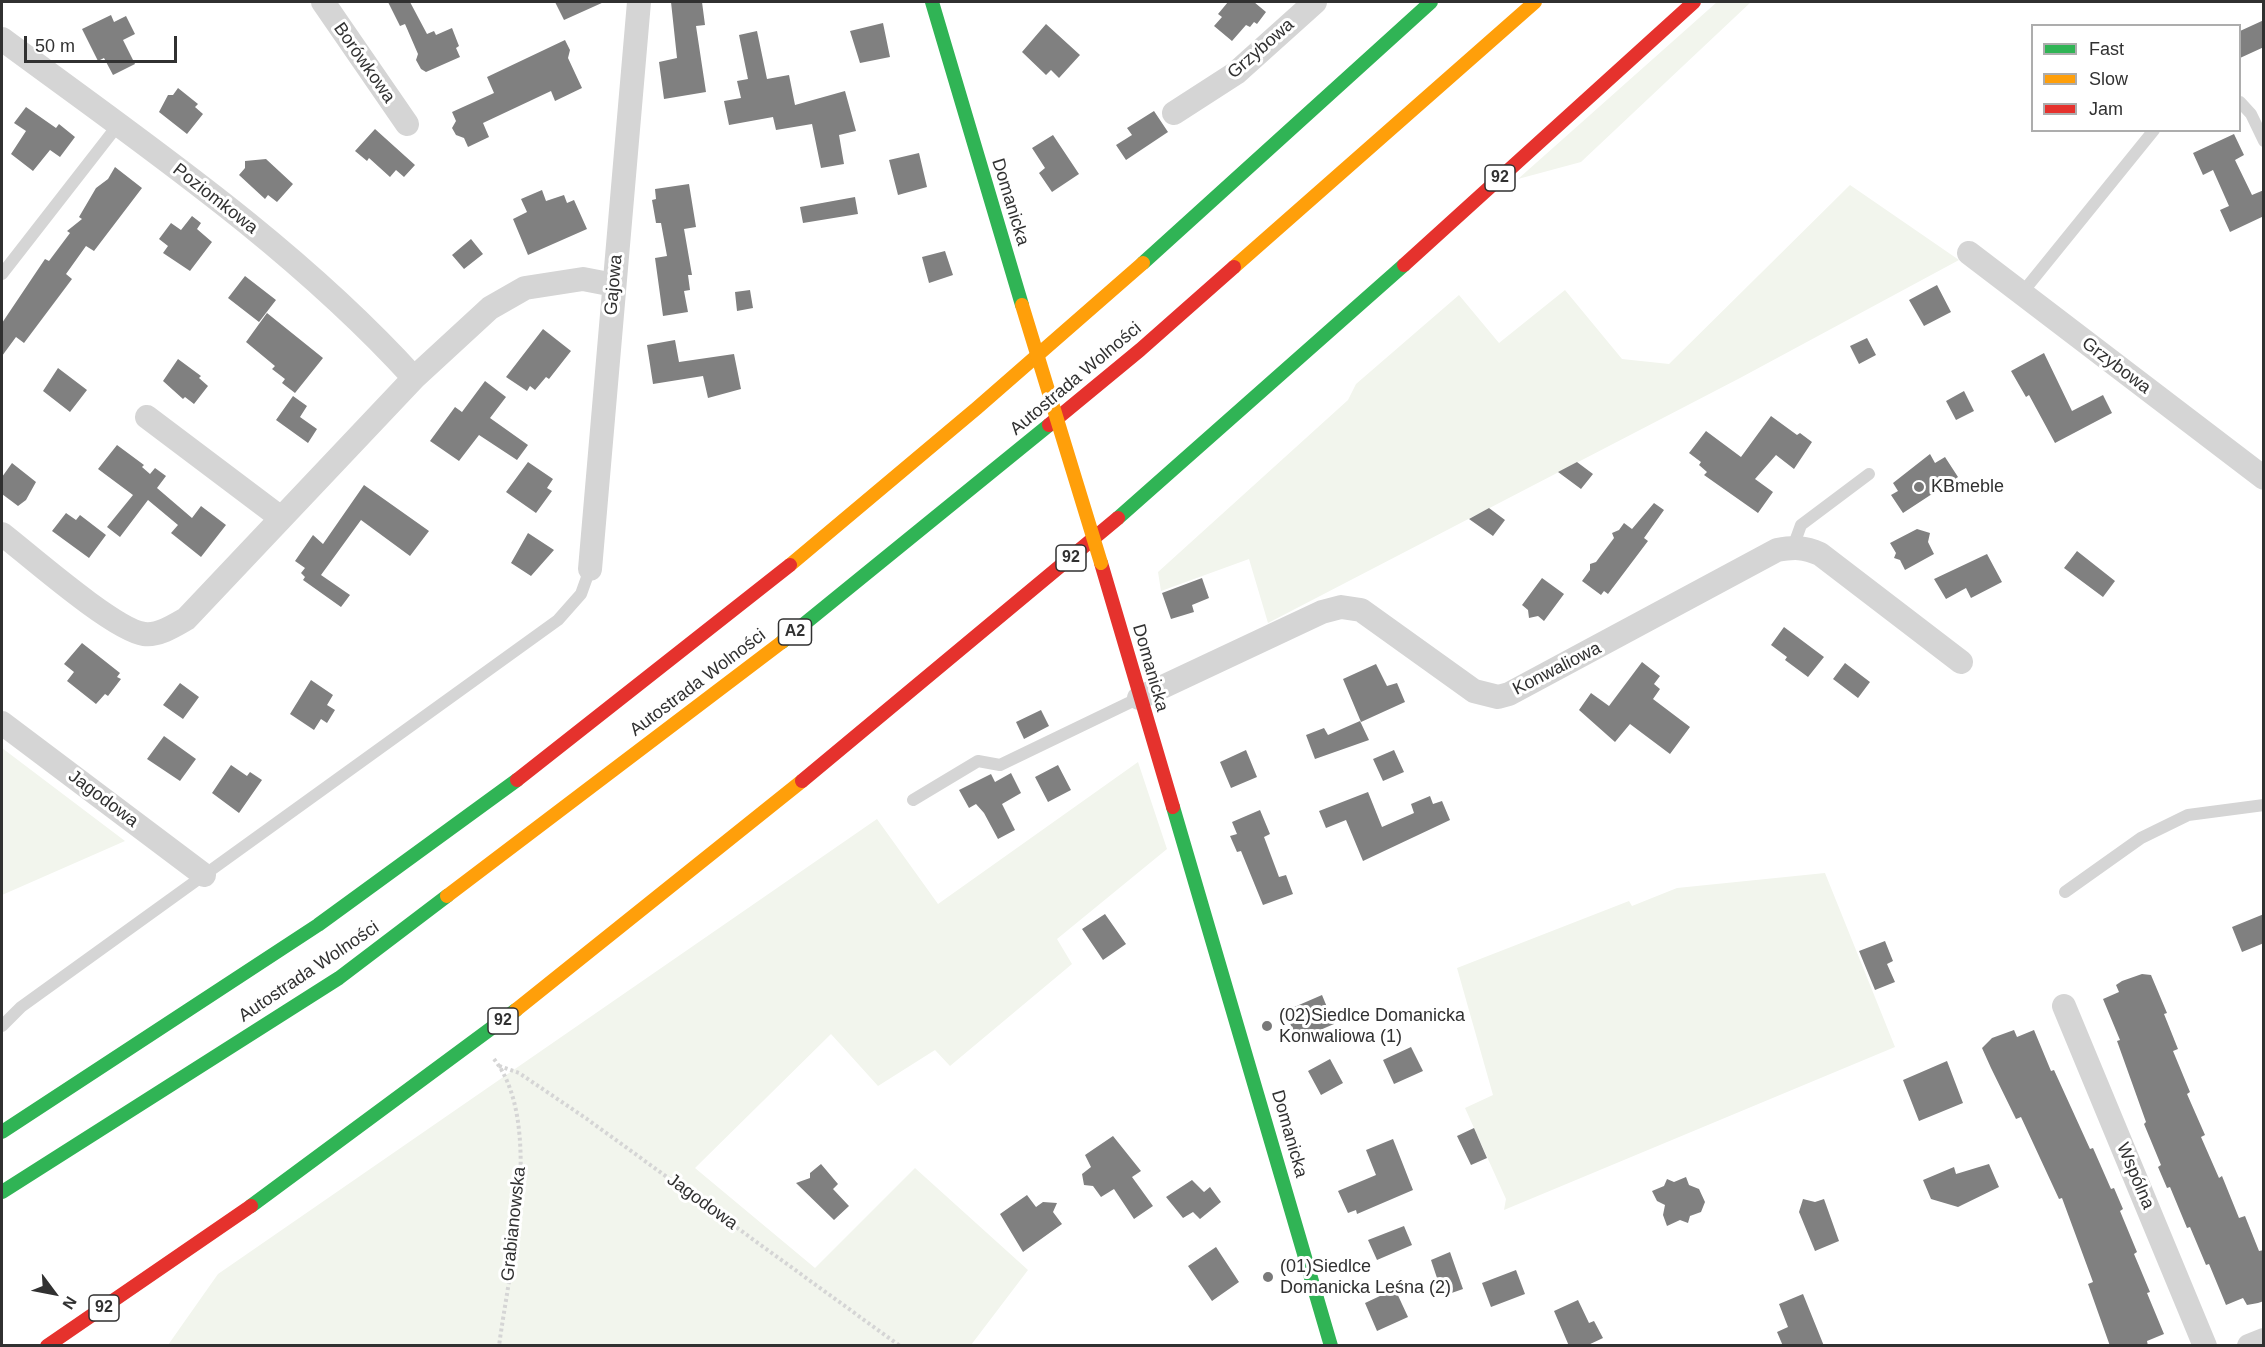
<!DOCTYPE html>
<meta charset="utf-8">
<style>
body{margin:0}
#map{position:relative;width:2265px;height:1347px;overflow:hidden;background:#fff;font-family:Helvetica,sans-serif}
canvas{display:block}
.frame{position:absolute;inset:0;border:3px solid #313131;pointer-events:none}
.legend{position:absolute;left:2031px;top:24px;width:210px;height:108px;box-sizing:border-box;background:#fff;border:2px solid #adadad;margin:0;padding:8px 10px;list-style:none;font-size:18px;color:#313131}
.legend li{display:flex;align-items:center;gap:12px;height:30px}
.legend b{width:30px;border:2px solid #adadad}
.north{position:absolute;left:24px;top:1263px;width:60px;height:60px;-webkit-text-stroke:4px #fff;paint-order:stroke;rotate:122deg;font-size:16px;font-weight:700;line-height:24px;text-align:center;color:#313131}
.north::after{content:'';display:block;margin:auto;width:21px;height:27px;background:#313131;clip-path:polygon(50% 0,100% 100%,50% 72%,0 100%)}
.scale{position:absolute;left:24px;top:36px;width:153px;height:27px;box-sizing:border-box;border:3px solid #313131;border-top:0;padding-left:8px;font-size:18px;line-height:21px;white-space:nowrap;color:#313131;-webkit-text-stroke:4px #fff;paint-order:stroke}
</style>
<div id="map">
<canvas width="2265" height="1347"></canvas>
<div class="frame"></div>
<ul class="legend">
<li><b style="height:8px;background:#30b455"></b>Fast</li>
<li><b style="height:8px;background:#ff9f0a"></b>Slow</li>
<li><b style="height:8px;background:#e5322d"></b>Jam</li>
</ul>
<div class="north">N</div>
<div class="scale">50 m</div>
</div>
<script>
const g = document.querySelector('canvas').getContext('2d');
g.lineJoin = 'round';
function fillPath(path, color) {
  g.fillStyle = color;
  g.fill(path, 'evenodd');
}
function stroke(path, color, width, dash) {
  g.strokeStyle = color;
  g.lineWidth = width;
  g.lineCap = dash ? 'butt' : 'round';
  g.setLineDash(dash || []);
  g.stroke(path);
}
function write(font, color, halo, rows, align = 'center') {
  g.font = font + ' Helvetica,sans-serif';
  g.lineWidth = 6;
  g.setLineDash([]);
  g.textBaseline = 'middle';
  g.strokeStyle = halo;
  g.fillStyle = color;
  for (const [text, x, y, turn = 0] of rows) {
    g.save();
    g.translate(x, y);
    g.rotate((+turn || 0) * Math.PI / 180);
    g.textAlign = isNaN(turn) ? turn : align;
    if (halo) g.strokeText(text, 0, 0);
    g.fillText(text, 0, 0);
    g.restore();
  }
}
fillPath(new Path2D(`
 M1717 2H1751L1581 162 1518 179Z
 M1850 185 1959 260 1740 378 1268 623 1249 559 1161 591 1158 572 1348 400 1356 384 1459 295 1499 343 1565 290 1622 359 1669 364Z
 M2 748 125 841 2 895Z
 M1138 762 1167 849 1057 939 1072 964 950 1066 935 1050 878 1086 831 1034 695 1168 815 1268 915 1168 1028 1270 971 1345H168L218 1274 877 819 938 904Z
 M1825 873 1895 1047 1504 1210 1506 1199 1465 1108 1493 1095 1457 968 1629 901 1632 906 1677 888Z`), '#f2f5ed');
fillPath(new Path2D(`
 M388 2H410L427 34 434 31 436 35 452 28 459 46 456 48 460 57 426 72 421 69 416 60 418 54 405 24 400 26Z
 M555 2H604L564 20Z
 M671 2H702L705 25 696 26 706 92 664 99 659 62 677 58Z
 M1228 2H1254L1266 12 1257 24 1254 22 1250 27 1246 25 1232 41 1214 26 1222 17 1218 14Z
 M111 15 114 22 126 16 135 34 123 40 135 64 113 75 104 58 98 61 82 29Z
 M2264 20V47L2240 58V31Z
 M883 23 890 57 860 63 850 31Z
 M1046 24 1080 55 1059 78 1051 70 1046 75 1022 52Z
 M757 31 767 79 789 75 795 105 845 91 856 131 839 135 844 164 821 168 812 124 776 130 773 117 729 125 724 101 741 98 737 81 748 79 739 35Z
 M565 40 570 50 568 58 582 88 555 101 551 91 483 123 489 137 468 147 464 138 456 135 452 128 456 121 452 112 494 93 487 77Z
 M178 88 198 104 195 107 203 114 187 134 159 112 168 95H173Z
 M26 107 56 128 59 124 75 137 60 157 50 150 33 171 11 154 26 131 14 123Z
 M1154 111 1168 132 1126 160 1116 145 1132 135 1127 128Z
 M375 129 415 165 404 177 396 170 390 177 369 158 367 161 355 151Z
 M2234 134 2244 155 2235 160 2252 195 2264 190V216L2230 232 2220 210 2229 206 2213 170 2203 175 2193 153Z
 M1053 135 1079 174 1052 192 1039 173 1045 168 1032 148Z
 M919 153 927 187 898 195 889 160Z
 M266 159 293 184 277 202 268 195 265 199 239 175 245 168V161Z
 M115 167 142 188 94 251 86 246 66 274 72 279 24 343 16 337 2 356V323L45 259 49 261 70 233 67 231 82 219 79 217 96 188 108 179Z
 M689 184 696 227 684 229 692 275H688L690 290 684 291 688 312 663 316 655 258 667 256 661 223H656L652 200 656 199 655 189Z
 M542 190 546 201 564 195 567 203 574 200 587 229 528 255 513 219 527 212 521 199Z
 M855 197 858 214 803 223 800 207Z
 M192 216 201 223 197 229 212 242 190 271 163 253 168 246 159 239 171 223 181 230Z
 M471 239 483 254 464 269 452 255Z
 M945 251 953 275 929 283 922 257Z
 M245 276 276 300 259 322 228 298Z
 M1937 285 1951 312 1924 326 1909 300Z
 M750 290 753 308 737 311 735 292Z
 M267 313 323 358 295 393 282 383 285 379 272 369 275 366 246 342Z
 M543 329 571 351 549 379 546 377 535 390 530 386 527 391 506 377Z
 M1867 338 1876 355 1859 364 1850 346Z
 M675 340 679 362 734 354 741 389 708 398 703 376 653 384 647 345Z
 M2044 353 2072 411 2103 395 2112 413 2055 443 2029 395 2026 397 2011 371Z
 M178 359 201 376 199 378 208 386 194 404 185 397 183 399 163 381Z
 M58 368 87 390 70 412 43 391Z
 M485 381 506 397 490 418 528 445 517 460 479 435 459 461 430 441 455 407 462 412Z
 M1964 391 1974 411 1956 420 1946 401Z
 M293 396 307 406 300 417 317 429 308 443 276 420Z
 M1771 416 1797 435 1800 433 1812 442 1794 469 1776 455 1755 479 1773 492 1758 513 1704 475 1707 472 1699 465 1701 462 1689 453 1706 431 1741 457Z
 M117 445 144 465 142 467 150 474 155 468 166 476 157 488 192 518 201 506 226 525 201 557 171 533 178 525 148 500 120 537 107 527 133 495 98 469Z
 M1930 454 1935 463 1945 457 1958 477 1903 513 1891 495 1898 491 1893 483Z
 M528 462 553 479 547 488 552 491 536 513 506 492Z
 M1577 462 1593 474 1581 489 1558 472Z
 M12 463 36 482 26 500 18 506 2 494V477Z
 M364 485 429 531 410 556 361 520 321 575 350 595 341 607 303 580 305 577 301 573 305 568 295 561 313 535 323 544Z
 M1654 503 1664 510 1644 538 1648 541 1608 594 1604 591 1601 595 1582 581 1590 570V564L1596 562 1614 538 1612 533 1619 530 1624 523 1632 529Z
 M1489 508 1505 520 1493 536 1469 519Z
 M66 513 76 520 80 515 106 535 89 558 52 531Z
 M1917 529 1930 533 1928 542 1934 554 1905 570 1900 560 1894 558 1896 553 1890 543Z
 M528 533 554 550 531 576 511 563Z
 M2077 551 2115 581 2103 597 2064 568Z
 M1987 554 2002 582 1971 598 1966 588 1946 599 1934 579Z
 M1202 578 1209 598 1192 605 1194 612 1171 619 1162 593Z
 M1542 578 1564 594 1544 621 1538 616 1529 618 1528 610 1522 605Z
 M1784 627 1824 657 1808 677 1785 660 1787 657 1771 645Z
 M82 643 120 673 117 677 121 679 108 696 105 694 96 704 67 681 74 672 64 664Z
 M1642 662 1660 676 1654 684 1660 689 1653 699 1690 727 1670 754 1630 724 1615 742 1579 710 1591 693 1609 706Z
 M1845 663 1870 682 1858 698 1833 679Z
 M1376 664 1387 686 1397 683 1405 702 1361 722 1343 679Z
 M311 680 333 695 327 705 335 710 327 723 321 719 314 730 290 714Z
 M180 683 199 697 183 719 163 705Z
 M1041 710 1049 726 1024 739 1016 722Z
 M1360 721 1369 740 1315 759 1306 735 1324 728 1328 735Z
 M164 736 196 759 180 781 147 759Z
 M1246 750 1257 777 1231 788 1220 762Z
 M1394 750 1404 772 1383 781 1373 759Z
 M231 765 247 776 250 772 262 780 239 813 212 793Z
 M1058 765 1071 790 1048 802 1035 777Z
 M1011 773 1021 793 1002 804 1015 830 998 839 984 813 976 804 969 808 959 790 991 774 995 782Z
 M1368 792 1382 827 1414 813 1411 804 1430 796 1433 804 1442 801 1450 820 1363 861 1346 820 1326 828 1319 811Z
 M1260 810 1270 834 1264 837 1279 877 1286 875 1293 894 1263 905 1241 851 1237 852 1230 836 1237 834 1232 822Z
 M1105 914 1126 944 1103 960 1082 929Z
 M2264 914V943L2242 952 2232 927Z
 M1885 941 1893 961 1887 964 1895 982 1875 990 1859 951Z
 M2142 974 2151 975 2167 1013 2164 1014 2178 1049 2173 1051 2190 1092 2187 1094 2205 1135 2201 1137 2219 1178 2222 1176 2239 1218 2245 1216 2259 1251 2264 1250V1301L2258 1303 2247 1305 2243 1298 2226 1305 2209 1264 2206 1265 2190 1227 2187 1228 2170 1187 2167 1188 2158 1167 2161 1165 2144 1124 2146 1122 2117 1041 2120 1040 2103 999 2119 992 2116 985 2122 981Z
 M1322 995 1334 1024 1297 1040 1285 1011Z
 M2014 1030 2017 1037 2034 1030 2051 1071 2054 1070 2090 1149 2093 1148 2111 1189 2114 1188 2123 1209 2120 1211 2137 1252 2134 1254 2150 1292 2147 1293 2164 1334 2147 1341 2148 1346H2110L2088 1284 2093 1282 2062 1198 2059 1199 2021 1117 2016 1119 1991 1068 1982 1048 1992 1038Z
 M1411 1047 1423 1071 1394 1084 1383 1060Z
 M1330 1059 1343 1083 1321 1095 1308 1071Z
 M1947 1061 1963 1103 1919 1121 1903 1080Z
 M1474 1128 1487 1158 1471 1165 1457 1136Z
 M1113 1136 1141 1171 1132 1177 1153 1206 1134 1219 1114 1189 1101 1197 1093 1186 1084 1185 1082 1174 1091 1167 1085 1155Z
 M1393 1139 1413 1190 1357 1214 1356 1210 1348 1213 1338 1191 1376 1175 1366 1150Z
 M821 1164 838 1184 833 1189 849 1206 834 1220 796 1183 810 1178V1173Z
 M1989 1164 1999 1187 1958 1207 1931 1199 1923 1180 1954 1167 1956 1174Z
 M1686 1177 1689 1185 1699 1189 1705 1202 1701 1212 1690 1216 1688 1223 1680 1220 1667 1226 1663 1215 1665 1205 1657 1201 1652 1191 1664 1186 1667 1179 1674 1182Z
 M1192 1180 1204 1192 1210 1187 1221 1202 1200 1219 1193 1212 1183 1218 1166 1197Z
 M1027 1195 1036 1207 1043 1202 1057 1203 1053 1212 1062 1224 1023 1252 1000 1214Z
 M1803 1199 1815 1202 1824 1199 1839 1241 1815 1251 1799 1212Z
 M1404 1226 1412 1245 1377 1260 1368 1240Z
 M1216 1247 1239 1282 1212 1301 1188 1266Z
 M1450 1252 1463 1289 1443 1296 1431 1260Z
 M1516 1270 1525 1294 1491 1307 1482 1283Z
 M1395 1289 1408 1317 1377 1331 1365 1303Z
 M1803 1294 1824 1346H1783L1777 1332 1788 1327 1779 1304Z
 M1578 1300 1589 1323 1594 1321 1603 1338 1586 1346H1569L1554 1311Z`), '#808080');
stroke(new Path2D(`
 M494 1059C545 1123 509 1269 499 1346
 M499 1066 519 1073 587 1119 900 1346`), '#d5d5d5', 4, [3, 3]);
stroke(new Path2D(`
 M2240 102 2251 114 2264 141
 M2 274 118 125
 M2022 293 2154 130
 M1793 547 1801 525 1869 474
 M913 800 978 761 1000 765 1139 698
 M2065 892 2141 838 2188 815 2264 805
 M2 1026 21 1007 558 620 581 594 590 569`), '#d5d5d5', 12);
stroke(new Path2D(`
 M323 2 407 124
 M2 39C144 144 294 246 414 378
 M1174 113 1236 73 1315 2
 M1969 253 2264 478
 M147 417 281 518
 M2 534C29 555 114 630 144 634 158 636 174 626 186 619L414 378 490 308 525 288 583 279 614 285
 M590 569 639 2
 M1139 698 1322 612 1341 607 1361 610 1474 691 1498 697 1509 694 1777 550C1794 547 1804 547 1820 554L1961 662
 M2 723 204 875
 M2064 1006 2205 1346
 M2249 1346 2264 1340`), '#d5d5d5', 24);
stroke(new Path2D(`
 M932 2 1022 305
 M1143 263 1431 2
 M1118 518 1404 265
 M782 642 1049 425
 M1173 807 1331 1346
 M2 1132 318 925 517 780
 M2 1192 339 978 447 896
 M251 1206 516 1010`), '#30b455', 14);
stroke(new Path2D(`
 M1234 267 1535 2
 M790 565 977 408 1143 263
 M447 896 782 642
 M516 1010 802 781`), '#ff9f0a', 14);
stroke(new Path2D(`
 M1404 265 1694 2
 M1049 425 1140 350 1234 267
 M1101 563 1173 807
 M517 780 790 565
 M802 781 1118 518
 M47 1346 251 1206`), '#e5322d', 14);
stroke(new Path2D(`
 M1022 305 1101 563`), '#ff9f0a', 14);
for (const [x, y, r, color] of [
 [1919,487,6,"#797979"],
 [1267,1026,6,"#797979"],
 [1268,1277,6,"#797979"]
]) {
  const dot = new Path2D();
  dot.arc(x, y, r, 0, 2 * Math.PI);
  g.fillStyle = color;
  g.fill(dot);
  stroke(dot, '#fff', 2);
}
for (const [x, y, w] of [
 [1500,178,30],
 [1071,558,30],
 [795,632,33],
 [503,1021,30],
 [104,1308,30]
]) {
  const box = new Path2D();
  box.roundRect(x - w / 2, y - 13, w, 26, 4.5);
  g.fillStyle = '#fff';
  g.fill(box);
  stroke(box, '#313131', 1.5);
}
write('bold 16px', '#313131', null, [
 ["92",1500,178],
 ["92",1071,558],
 ["A2",795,632],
 ["92",503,1021],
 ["92",104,1308]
]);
write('18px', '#313131', '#fff', [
 ["Grzybowa",1261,49,-41],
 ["Borówkowa",364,63,55],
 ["Poziomkowa",215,199,38],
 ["Domanicka",1010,202,73],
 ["Gajowa",614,285,-85],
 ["Grzybowa",2116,366,37],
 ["Autostrada Wolności",1076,379,-40],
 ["Domanicka",1150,668,74],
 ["Konwaliowa",1557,669,-27],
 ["Autostrada Wolności",698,683,-37],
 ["Jagodowa",103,799,37],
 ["Autostrada Wolności",309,972,-34],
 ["Domanicka",1289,1134,74],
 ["Wspólna",2135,1176,67],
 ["Jagodowa",702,1202,36],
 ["Grabianowska",514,1224,-84]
]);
write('18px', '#313131', '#fff', [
 ["KBmeble",1931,487],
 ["(02)Siedlce Domanicka",1279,1016],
 ["Konwaliowa (1)",1279,1037],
 ["(01)Siedlce",1280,1267],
 ["Domanicka Leśna (2)",1280,1288]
], 'left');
</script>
